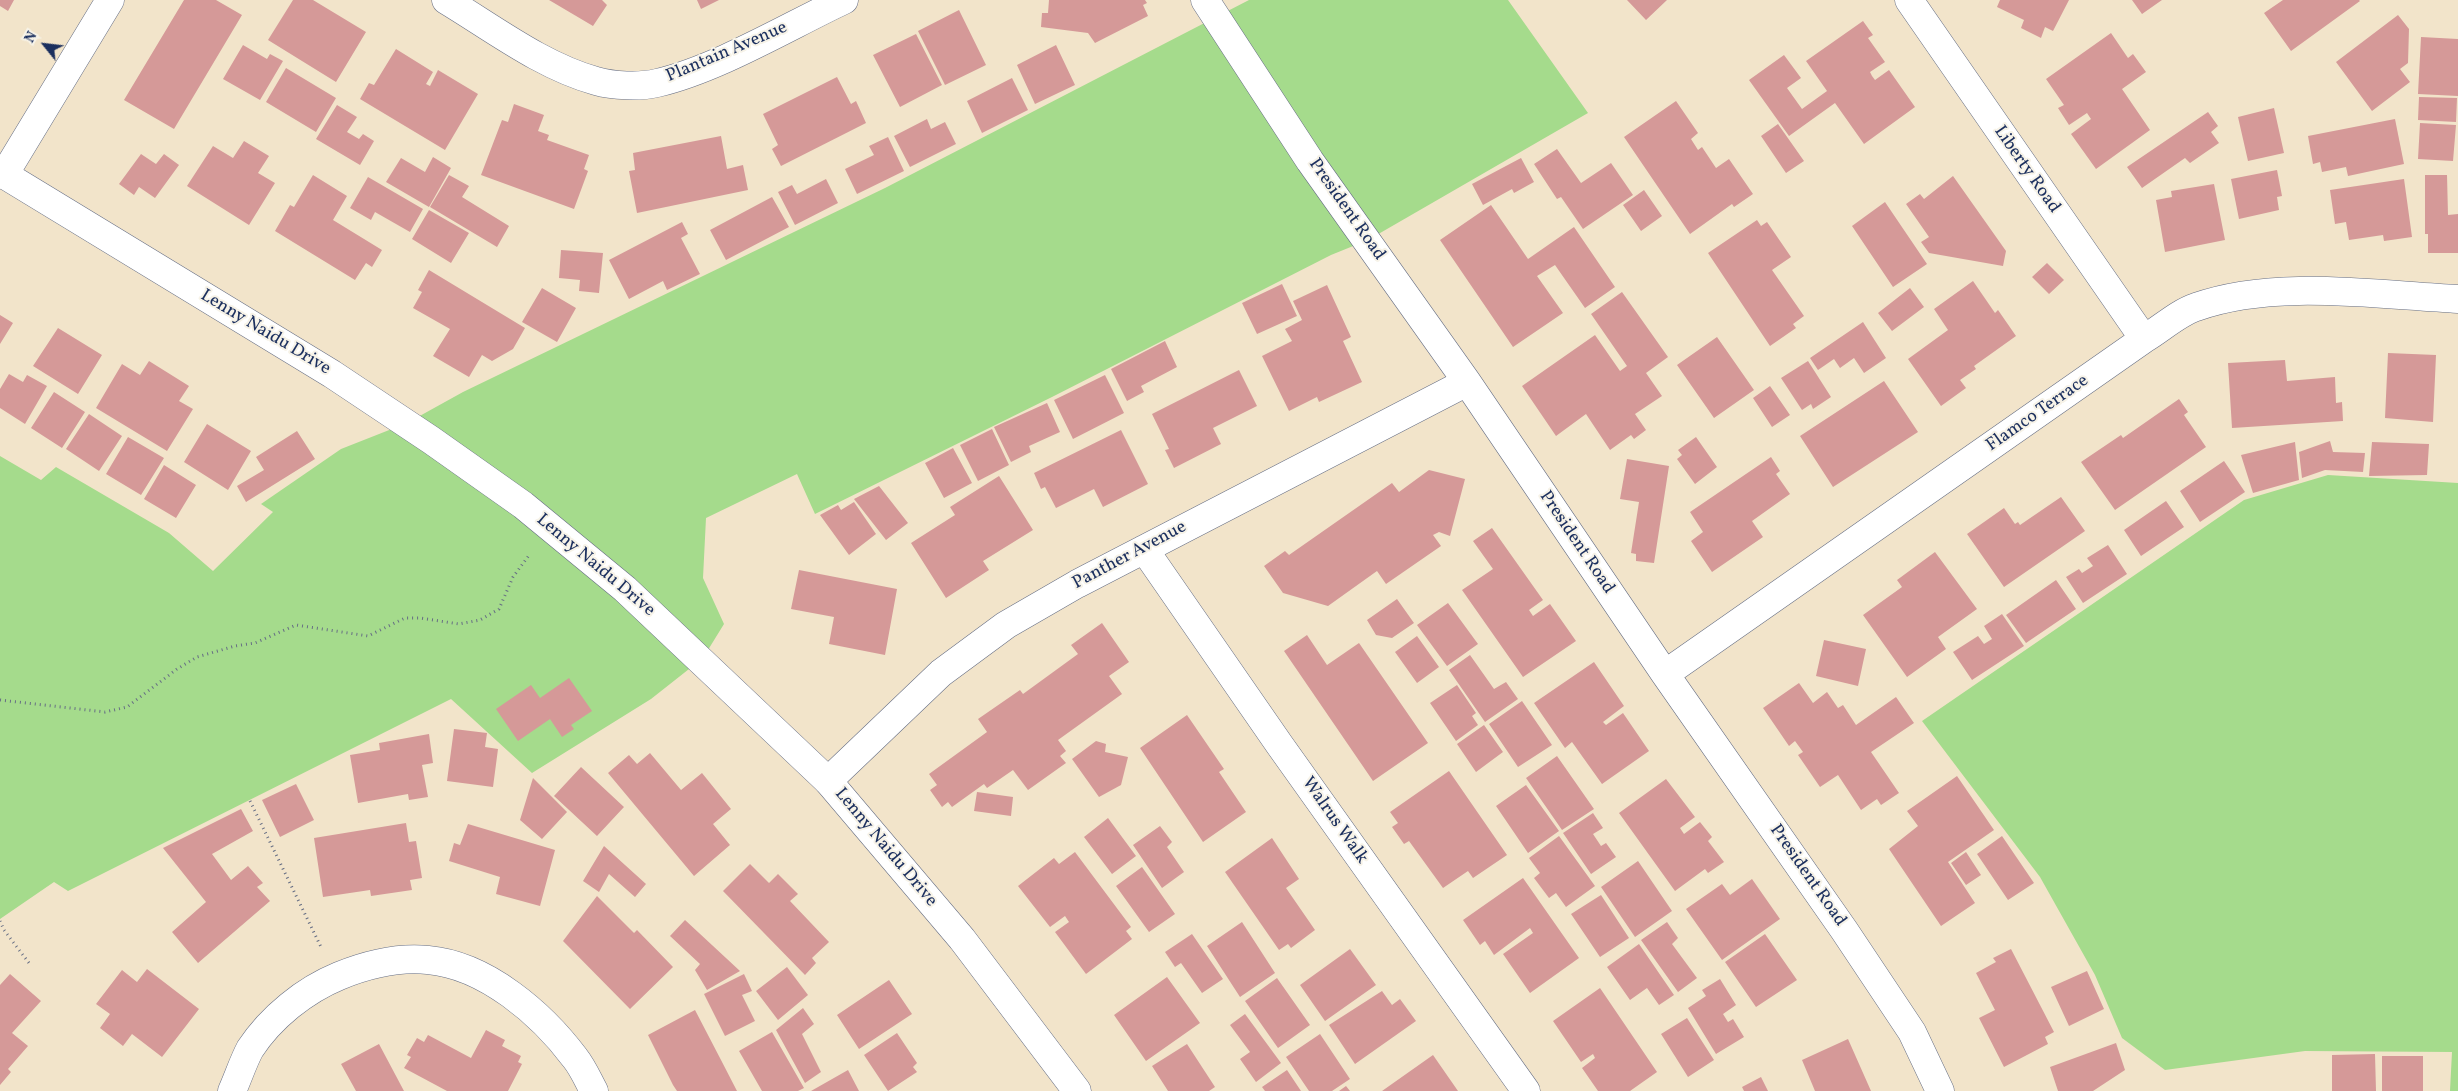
<!DOCTYPE html>
<style>
body{margin:0}
#map{position:relative;width:2458px;height:1091px;overflow:hidden;background:#f2e4ca;font-family:Vollkorn,serif}
canvas{display:block}
.north{position:absolute;left:20px;top:20px;width:50px;height:50px;-webkit-text-stroke:4px #f7f3e8;paint-order:stroke;rotate:299deg;font-size:14px;font-weight:700;line-height:20px;text-align:center;color:#1b2f5e}
.north::after{content:'';display:block;margin:auto;width:18px;height:22px;background:#1b2f5e;clip-path:polygon(50% 0,100% 100%,50% 72%,0 100%)}
</style>
<div id="map">
<canvas width="2458" height="1091"></canvas>
<div class="north">N</div>
</div>
<script>
const g = document.querySelector('canvas').getContext('2d');
g.lineJoin = 'round';
function fillPath(path, color) {
  g.fillStyle = color;
  g.fill(path, 'evenodd');
}
function stroke(path, color, width, dash) {
  g.strokeStyle = color;
  g.lineWidth = width;
  g.lineCap = dash ? 'butt' : 'round';
  g.setLineDash(dash || []);
  g.stroke(path);
}
function write(font, color, halo, rows, align = 'center') {
  g.font = font + ' Vollkorn,serif';
  g.lineWidth = 4;
  g.setLineDash([]);
  g.textBaseline = 'middle';
  g.strokeStyle = halo;
  g.fillStyle = color;
  for (const [text, x, y, turn = 0] of rows) {
    g.save();
    g.translate(x, y);
    g.rotate((+turn || 0) * Math.PI / 180);
    g.textAlign = isNaN(turn) ? turn : align;
    if (halo) g.strokeText(text, 0, 0);
    g.fillText(text, 0, 0);
    g.restore();
  }
}
fillPath(new Path2D(`
 M1249 0H1508L1588 113 1368 240 1331 255 1052 397 815 514 797 474 706 518 703 578 724 624 703 658 651 699 532 773 451 699 68 891 54 882 0 919V456L41 480 56 467 169 533 213 571 273 512 261 504 341 449 407 423 463 392 885 188Z
 M2328 475 2458 483V1091H2450L2452 1052 2305 1051 2165 1070 2122 1038 2095 975 2040 877 1922 721 2244 500Z`), '#a5db8c');
fillPath(new Path2D(`
 M0 0H14L8 11 0 6Z
 M184 0H216L242 15 174 129 124 100Z
 M293 0H313L366 32 336 82 268 40Z
 M549 0H602L607 5 593 26Z
 M697 0H719L701 9Z
 M1049 0H1145L1147 3 1143 5 1148 16 1095 43 1088 33 1041 27 1042 13H1048Z
 M1627 0H1667L1646 20Z
 M2000 0H2069L2053 31 2045 27 2041 38 2021 28 2024 20 1997 7Z
 M2132 0H2162L2142 14Z
 M2283 0H2359L2360 1 2291 51 2264 13Z
 M959 10 986 65 945 85 918 31Z
 M2398 15 2409 29 2408 63 2400 69 2410 82 2372 111 2336 62Z
 M1863 21 1873 35 1868 38 1885 62 1870 72 1872 76 1875 80 1889 70 1915 107 1864 144 1835 103 1789 136 1749 80 1784 55 1801 78 1787 88 1802 109 1827 91 1806 61Z
 M2111 33 2128 58 2133 54 2146 72 2122 89 2150 130 2096 169 2071 134 2091 119 2087 113 2069 125 2058 108 2064 105 2046 79Z
 M916 34 942 85 900 107 873 55Z
 M2421 37 2458 39V96L2418 94Z
 M243 45 267 59 270 54 283 61 260 100 223 79Z
 M1056 45 1075 85 1035 104 1017 65Z
 M396 49 433 72 426 84 430 86 438 70 478 94 445 150 360 99 369 83 374 85Z
 M286 68 336 98 316 132 266 102Z
 M837 77 851 104 856 101 866 123 781 166 772 149 778 145 763 114Z
 M1012 78 1028 110 982 133 967 101Z
 M2419 97 2457 98 2456 122 2418 120Z
 M1676 101 1698 133 1691 139 1698 150 1702 147 1716 168 1729 159 1753 194 1734 207 1732 204 1690 234 1624 137Z
 M514 104 544 115 538 131 549 135 547 140 589 155 584 169 588 171 574 209 481 175 502 120 508 122Z
 M337 105 357 117 347 132 359 139 363 134 374 141 360 165 316 139Z
 M2274 108 2284 153 2248 161 2238 117Z
 M2208 112 2218 126 2211 132 2219 143 2190 163 2185 158 2142 188 2127 167Z
 M927 119 931 129 945 122 956 144 910 167 894 136Z
 M2395 119 2404 164 2348 176 2346 167 2322 172 2320 162 2313 164 2308 136Z
 M2420 123 2456 125 2453 161 2418 159Z
 M1778 124 1804 161 1786 173 1761 136Z
 M721 136 727 169 743 165 748 190 637 213 629 171 635 170 633 153Z
 M888 137 904 171 857 194 845 169 874 155 869 146Z
 M244 141 269 156 258 173 275 183 249 225 187 186 213 146 233 158Z
 M1557 149 1581 183 1611 163 1633 195 1583 229 1561 197 1557 199 1534 164Z
 M141 154 156 164 164 154 179 165 155 198 139 187 134 195 119 184Z
 M433 157 451 168 429 207 386 182 401 158 425 172Z
 M1521 158 1534 182 1514 193 1512 189 1483 205 1472 184Z
 M2277 170 2282 196 2277 197 2279 210 2239 219 2231 179Z
 M313 175 347 196 333 220 382 250 372 267 366 263 355 280 275 231 290 205 294 207Z
 M449 175 469 186 462 197 509 226 497 247 430 207Z
 M2425 175H2447L2448 215 2458 214V253H2428V234H2425Z
 M1953 176 2006 251 2003 266 1929 253 1921 242 1929 237 1906 204 1920 194 1924 199Z
 M368 177 423 209 410 232 375 212 371 220 350 208Z
 M826 179 838 203 795 225 778 192 792 185 797 194Z
 M2404 179 2412 237 2384 241 2383 235 2349 240 2346 222 2335 224 2330 190Z
 M2214 184 2225 240 2165 252 2156 200 2172 197 2171 191Z
 M1644 190 1662 216 1641 231 1623 205Z
 M772 197 789 227 726 260 710 230Z
 M1885 202 1927 264 1893 287 1852 226Z
 M1491 205 1528 259 1574 227 1615 287 1585 308 1555 265 1537 276 1563 313 1513 347 1440 240Z
 M429 210 469 233 451 263 412 239Z
 M1757 220 1761 226 1767 222 1791 257 1772 270 1804 316 1793 324 1796 328 1770 346 1708 253Z
 M682 222 688 234 681 238 700 274 667 290 663 281 629 299 609 260Z
 M561 250 603 253 599 293 579 291 580 280 559 278Z
 M2047 263 2064 280 2049 294 2032 277Z
 M429 270 525 328 513 349 492 361 482 355 469 377 433 356 450 329 413 308 422 292 418 290Z
 M1973 281 1995 313 1998 310 2016 336 1974 366 1976 369 1960 380 1966 388 1941 406 1908 359 1948 330 1934 309Z
 M1282 284 1297 316 1257 334 1242 303Z
 M1327 285 1351 337 1343 341 1362 382 1319 402 1317 397 1289 411 1262 356 1292 341 1285 329 1302 320 1293 301Z
 M542 288 576 308 557 342 522 322Z
 M1910 288 1924 307 1892 331 1878 313Z
 M1622 292 1668 357 1646 373 1662 396 1635 414 1646 430 1634 439 1631 435 1610 450 1586 414 1556 436 1522 386 1595 335 1620 371 1627 366 1591 314Z
 M0 315 13 323 0 344Z
 M1863 322 1886 358 1864 373 1854 358 1840 368 1834 359 1818 370 1810 358Z
 M58 328 102 355 78 394 33 366Z
 M1717 337 1754 390 1714 418 1677 365Z
 M1165 341 1177 367 1141 386 1144 392 1127 401 1111 369Z
 M2388 353 2436 355 2433 422 2385 418Z
 M2285 360 2287 381 2335 377 2336 403 2342 402 2343 421 2232 428 2228 363Z
 M149 361 189 386 179 401 193 409 167 451 96 408 122 364 140 375Z
 M1808 361 1831 397 1813 409 1811 404 1802 410 1781 378Z
 M1239 370 1257 406 1213 428 1221 444 1174 468 1165 450 1169 449 1152 414Z
 M9 374 23 382 27 375 47 386 25 424 0 408V389Z
 M1105 375 1124 413 1073 439 1054 400Z
 M1884 381 1918 432 1833 487 1800 436Z
 M1770 386 1790 415 1772 427 1753 398Z
 M54 392 85 412 62 448 31 428Z
 M2179 399 2188 412 2184 415 2206 447 2115 510 2081 462 2121 435 2123 438Z
 M1047 403 1060 432 1029 446 1031 452 1011 462 994 427Z
 M89 414 122 436 99 471 66 449Z
 M207 424 251 451 228 490 184 462Z
 M992 429 1009 465 978 481 960 445Z
 M1121 430 1148 484 1103 507 1094 489 1056 508 1045 487 1041 489 1034 473Z
 M297 431 315 459 246 502 237 486 264 470 256 457Z
 M128 437 164 458 141 495 106 474Z
 M1696 437 1717 467 1695 484 1677 459 1682 455 1678 450Z
 M2330 441 2333 452 2365 453 2363 472 2325 470 2302 478 2299 452Z
 M2295 442 2299 480 2253 493 2241 455Z
 M2372 442 2429 444 2427 475 2369 476Z
 M953 448 972 483 944 498 925 463Z
 M1771 457 1780 471 1776 474 1790 494 1752 521 1763 537 1712 572 1691 541 1703 532 1690 512Z
 M1627 459 1669 466 1654 563 1636 561V554L1631 553 1639 502 1620 499Z
 M2224 461 2245 492 2200 522 2180 491Z
 M164 465 196 485 176 518 144 499Z
 M1429 470 1465 479 1450 536 1439 532 1433 535 1441 546 1386 584 1377 571 1328 606 1283 593 1264 566 1285 551 1289 555 1392 483 1399 492Z
 M999 476 1033 530 983 561 989 570 946 598 911 543 955 515 950 507Z
 M879 486 908 523 886 540 854 499Z
 M2061 497 2085 531 2004 587 1967 534 2004 508 2015 524 2018 522 2020 525Z
 M2166 501 2184 527 2141 556 2124 530Z
 M854 502 876 534 849 555 820 515 838 505 841 510Z
 M1492 528 1543 600 1529 610 1533 616 1550 604 1576 641 1523 677 1462 590 1493 569 1473 541Z
 M2108 545 2127 574 2083 603 2066 577 2079 569 2082 573 2093 566 2087 558Z
 M1935 552 1977 609 1938 637 1946 649 1907 677 1863 615 1902 587 1897 580Z
 M799 570 897 589 885 655 829 644 834 617 791 609Z
 M2056 580 2076 609 2026 643 2006 615Z
 M1397 599 1414 623 1392 638 1376 635 1367 620Z
 M1448 603 1478 644 1447 666 1417 625Z
 M2002 614 2024 646 1972 680 1953 652 1978 636 1984 644 1992 639 1984 626Z
 M1102 623 1129 662 1109 676 1122 694 1058 740 1066 751 1060 756 1066 763 1028 790 1013 770 987 788 984 784 952 807 948 802 942 807 930 790 937 785 929 774 987 732 978 719 1020 690 1023 694 1078 654 1071 645Z
 M1307 635 1327 665 1359 643 1428 743 1373 781 1284 651Z
 M1417 636 1439 667 1417 683 1395 652Z
 M1824 640 1866 649 1858 686 1816 676Z
 M1470 655 1494 689 1506 682 1518 699 1485 722 1449 670Z
 M1594 662 1624 706 1603 722 1606 725 1623 713 1649 751 1602 784 1572 742 1565 748 1534 703Z
 M569 678 592 711 571 725 574 729 562 737 550 719 518 741 496 709 531 685 540 698Z
 M1799 683 1813 703 1827 692 1838 708 1843 705 1856 725 1896 697 1914 723 1871 752 1899 793 1881 805 1877 799 1861 810 1838 775 1820 787 1798 755 1803 752 1795 741 1789 746 1763 708Z
 M1457 685 1476 713 1472 716 1478 725 1456 741 1430 703Z
 M1522 701 1552 745 1518 767 1489 724Z
 M1187 715 1224 769 1219 772 1246 812 1203 842 1140 748Z
 M1484 725 1503 752 1476 772 1457 744Z
 M454 729 487 733 485 747 498 749 493 787 447 781Z
 M429 734 433 763 422 765 428 797 409 800 408 794 358 803 350 755 380 750 379 743Z
 M1096 741 1106 744 1105 752 1128 757 1121 785 1099 797 1072 759Z
 M650 753 681 790 702 773 731 809 713 824 730 845 694 876 608 773 629 755 637 764Z
 M1557 756 1594 809 1562 830 1526 778Z
 M581 767 624 807 597 836 554 796Z
 M1449 771 1507 855 1473 878 1468 871 1443 888 1409 841 1404 844 1392 827 1398 823 1390 812Z
 M1957 776 1994 830 1948 862 1975 903 1941 926 1889 849 1918 826 1907 811Z
 M533 778 567 812 542 839 520 820Z
 M1666 779 1695 817 1680 828 1684 834 1700 822 1712 837 1708 841 1724 862 1708 873 1705 869 1675 891 1619 813Z
 M296 784 314 820 280 837 262 800Z
 M1526 785 1559 831 1528 853 1496 806Z
 M977 792 1013 797 1011 816 974 811Z
 M241 809 253 831 212 854 231 880 248 866 263 883 257 887 270 901 198 963 172 932 206 902 163 848Z
 M1593 813 1603 828 1593 834 1601 846 1606 843 1616 857 1591 874 1563 833Z
 M1108 818 1136 856 1112 874 1084 837Z
 M406 823 409 842 416 841 422 878 410 880 412 890 371 896 370 890 323 897 314 838Z
 M468 824 555 850 540 906 496 894 500 877 449 861 454 843 460 845Z
 M1160 826 1172 842 1167 847 1184 872 1162 888 1133 845Z
 M1559 836 1595 886 1566 907 1556 893 1549 898 1534 878 1540 873 1529 858Z
 M2002 836 2034 883 2008 900 1977 854Z
 M1272 838 1299 879 1286 888 1315 930 1291 948 1288 944 1279 950 1225 872Z
 M604 846 646 884 635 897 609 874 599 892 583 881Z
 M1075 852 1131 927 1126 931 1132 939 1086 974 1055 932 1069 922 1065 916 1050 927 1018 886 1054 858 1059 864Z
 M1966 852 1981 875 1966 885 1951 863Z
 M1638 861 1672 911 1635 937 1601 887Z
 M750 864 769 883 778 874 798 894 790 901 829 942 812 958 816 963 805 975 723 891Z
 M1142 867 1175 914 1149 932 1116 886Z
 M1523 878 1579 958 1530 993 1503 954 1533 933 1530 928 1494 955 1485 941 1480 945 1463 920Z
 M1752 879 1780 919 1722 960 1686 909 1722 884 1730 895Z
 M1601 895 1629 938 1600 957 1571 914Z
 M597 896 634 933 637 930 673 967 630 1009 563 941Z
 M685 920 740 971 707 990 695 970 700 964 670 936Z
 M1242 922 1275 973 1240 997 1207 946Z
 M1667 922 1678 938 1672 944 1697 978 1678 992 1641 940Z
 M1192 934 1223 979 1202 993 1181 963 1175 967 1165 952Z
 M1765 934 1797 980 1756 1007 1725 962Z
 M1639 944 1674 995 1659 1005 1647 988 1630 1000 1607 967Z
 M1350 949 1376 985 1325 1021 1300 985Z
 M2011 949 2054 1032 2045 1037 2048 1044 2004 1067 1979 1018 1995 1010 1976 973 1996 962 1993 958Z
 M787 967 808 995 778 1020 756 991Z
 M147 969 199 1009 162 1057 132 1034 123 1046 100 1028 110 1014 96 1004 122 970 137 982Z
 M2087 971 2104 1009 2069 1026 2051 987Z
 M10 974 41 1001 12 1033 28 1046 8 1069 11 1072 0 1085V985Z
 M744 974 752 991 742 995 755 1021 725 1036 704 994Z
 M1167 977 1200 1023 1146 1061 1114 1015Z
 M1277 978 1310 1025 1278 1048 1245 1001Z
 M1720 979 1736 1005 1723 1014 1728 1022 1733 1019 1744 1037 1716 1054 1688 1008 1706 996 1702 990Z
 M889 980 912 1014 859 1049 837 1015Z
 M1600 988 1657 1072 1630 1091H1598L1582 1068 1595 1058 1593 1054 1581 1062 1553 1021Z
 M1382 991 1392 1005 1400 999 1416 1021 1355 1064 1329 1025Z
 M803 1008 814 1024 802 1034 821 1072 805 1083 776 1030Z
 M695 1010 721 1060 737 1091H677L673 1085 648 1035Z
 M1245 1014 1281 1063 1256 1082 1240 1059 1250 1052 1230 1025Z
 M1687 1018 1714 1060 1688 1077 1661 1034Z
 M486 1030 505 1040 502 1046 521 1056 518 1062 522 1064 508 1091H447L404 1068 411 1057 407 1055 417 1038 424 1042 428 1035 471 1058Z
 M772 1032 804 1088 798 1091H762L739 1051Z
 M897 1033 917 1063 913 1067 917 1072 888 1091 864 1055Z
 M1320 1034 1350 1079 1332 1091H1309L1286 1057Z
 M1848 1039 1871 1091H1815L1802 1060Z
 M2116 1043 2125 1070 2093 1091H2058L2050 1067Z
 M379 1044 404 1091H356L341 1064Z
 M1187 1044 1215 1087 1209 1091H1168L1152 1066Z
 M2375 1054 2376 1091H2332V1055Z
 M1433 1055 1458 1091H1382Z
 M2382 1056H2423V1091H2382Z
 M848 1070 859 1091H811Z
 M1287 1070 1301 1091H1265L1262 1087Z
 M1761 1077 1768 1091H1744L1742 1087Z
 M1346 1086 1350 1091H1339Z`), '#d59998');
const minor = new Path2D(`
 M446 0C494 29 542 66 596 81 613 86 640 87 657 83 717 69 787 27 844 0
 M1205 0 1310 161 1467 382 1665 674 1844 930 1912 1032 1940 1091
 M1909 0 2144 339
 M4 175 110 0
 M1144 549 1279 744 1526 1091
 M1665 674 2144 339C2161 329 2178 313 2196 307 2274 279 2377 295 2458 299
 M828 781 941 673 1006 625 1077 584 1467 382
 M232 1091C238 1078 243 1062 250 1049 271 1017 305 990 339 976 366 965 399 957 428 960 486 965 542 1014 575 1058 583 1068 588 1080 594 1091`);
const tertiary = new Path2D(`
 M0 172 332 374 431 440 523 505 625 589 828 781 962 939 1077 1091`);
stroke(minor, '#666e84', 29);
stroke(tertiary, '#666e84', 29);
stroke(new Path2D(`
 M0 700 105 712 127 707 177 669 197 657 235 646 255 643 296 625 368 636 405 618H420L459 624 480 620 499 609 513 577 530 554
 M250 801 321 947
 M0 921 4 930 29 963`), '#666e84', 3, [1, 4]);
stroke(minor, '#fff', 28);
stroke(tertiary, '#fff', 28);
write('18px', '#1b2f5e', '#f7f3e8', [
 ["Plantain Avenue",727,53,-23],
 ["Liberty Road",2026,170,55],
 ["President Road",1346,210,55],
 ["Lenny Naidu Drive",265,333,31],
 ["Flamco Terrace",2038,414,-35],
 ["President Road",1576,543,56],
 ["Panther Avenue",1130,556,-28],
 ["Lenny Naidu Drive",595,566,40],
 ["Walrus Walk",1334,821,55],
 ["Lenny Naidu Drive",885,848,50],
 ["President Road",1807,876,55]
]);
</script>
